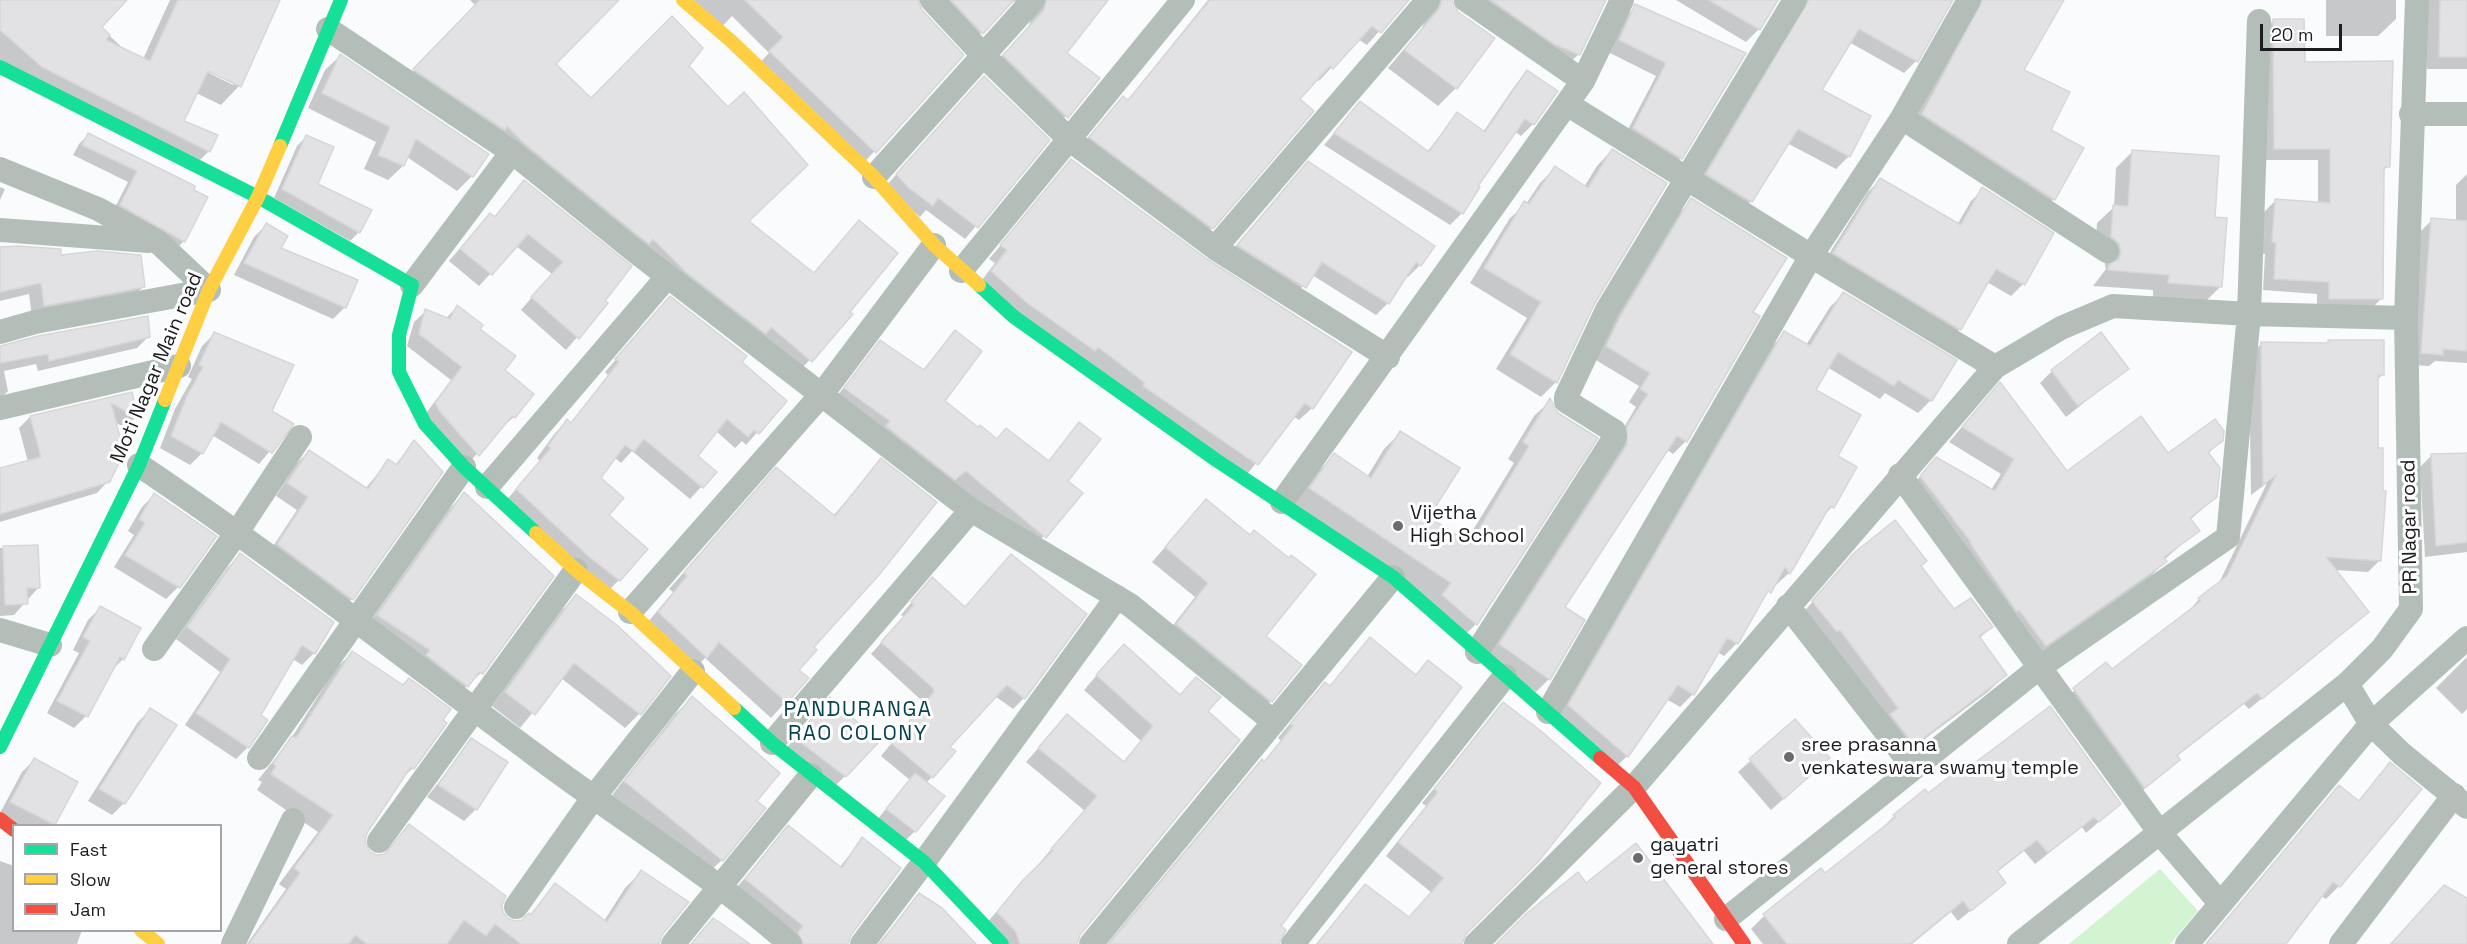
<!DOCTYPE html>
<style>
body{margin:0}
#map{position:relative;width:2467px;height:944px;overflow:hidden;background:#f9fbfd;font-family:"Space Grotesk",sans-serif}
canvas{display:block}
.legend{position:absolute;left:12px;top:824px;width:210px;height:108px;box-sizing:border-box;background:#fff;border:2px solid #a4a5a6;margin:0;padding:8px 10px;list-style:none;font-size:18px;color:#1b1d20}
.legend li{display:flex;align-items:center;gap:12px;height:30px}
.legend b{width:30px;border:2px solid #a4a5a6}
.scale{position:absolute;left:2260px;top:24px;width:82px;height:27px;box-sizing:border-box;border:3px solid #1b1d20;border-top:0;padding-left:8px;font-size:18px;line-height:21px;white-space:nowrap;color:#1b1d20;-webkit-text-stroke:4px #fff;paint-order:stroke}
</style>
<div id="map">
<canvas width="2467" height="944"></canvas>
<ul class="legend">
<li><b style="height:8px;background:#16e098"></b>Fast</li>
<li><b style="height:8px;background:#ffcf43"></b>Slow</li>
<li><b style="height:8px;background:#f24e42"></b>Jam</li>
</ul>
<div class="scale">20 m</div>
</div>
<script>
const g = document.querySelector('canvas').getContext('2d');
g.lineJoin = 'round';
function fillPath(path, color) {
  g.fillStyle = color;
  g.fill(path, 'evenodd');
}
function stroke(path, color, width, dash) {
  g.strokeStyle = color;
  g.lineWidth = width;
  g.lineCap = dash ? 'butt' : 'round';
  g.setLineDash(dash || []);
  g.stroke(path);
}
function write(font, color, halo, rows, align = 'center') {
  g.font = font + ' "Space Grotesk",sans-serif';
  g.lineWidth = 6;
  g.setLineDash([]);
  g.textBaseline = 'middle';
  g.strokeStyle = halo;
  g.fillStyle = color;
  for (const [text, x, y, turn = 0] of rows) {
    g.save();
    g.translate(x, y);
    g.rotate((+turn || 0) * Math.PI / 180);
    g.textAlign = isNaN(turn) ? turn : align;
    if (halo) g.strokeText(text, 0, 0);
    g.fillText(text, 0, 0);
    g.restore();
  }
}
fillPath(new Path2D(`
 M2160 869 2198 911 2170 944H2069Z`), '#d2f4d0');
fillPath(new Path2D(`
 M0 0H125L100 27 127 52 143 59 170 0H279L239 86 221 105 196 93 182 121 209 151 190 170 0 65ZM202 67 233 82V85L201 69Z
 M470 0H617L554 64 591 100 687 66 747 221 813 274 859 222 848 312 851 314 795 376 510 159 400 85 476 6Z
 M681 0H1090L1065 53 1098 79 1052 132 989 70 1029 26 1032 12 1020 0 1008 4 967 48 927 5 914 1 962 55 860 167 756 67 769 53 732 16 717 32Z
 M1208 0H1407L1367 45 1358 39 1319 81 1316 78 1298 99 1212 228 1199 241 1077 151 1110 111 1123 98 1127 101Z
 M1436 0H1452L1456 88 1438 106 1388 68 1421 29Z
 M1477 0H1605L1579 54 1566 66Z
 M1676 0H1777L1759 29 1746 42Z
 M1789 0H1951L1916 61 1904 73 1849 42 1820 91 1849 156 1836 169 1787 143 1751 201 1738 214 1695 187Z
 M1959 0H2062L2022 71 2049 130 2082 148 2054 199 2041 212 1911 127 1970 20Z
 M2326 0H2396V19L2378 36H2326Z
 M2425 0H2467V69H2427Z
 M1636 6 1744 54 1681 158 1669 170 1622 141 1656 76 1608 52 1624 18Z
 M2274 20 2303 63 2388 166 2382 172V298L2370 310H2317V294L2263 290 2265 254H2260L2263 213 2275 201 2318 204V160H2263L2262 32Z
 M340 56 472 176 457 191 407 157 403 166 388 180 364 169 376 142 308 108 325 70Z
 M1528 72 1533 124 1521 136 1514 131 1476 186 1478 188 1462 213 1450 225 1324 145 1360 103 1427 152 1457 114 1483 132 1516 84Z
 M972 90 1048 140 965 239 926 210 920 217 885 187Z
 M89 134 192 190 184 241 174 251 111 215 128 182 73 155 79 144Z
 M306 137 316 185 359 232 350 241 274 198 297 146Z
 M1612 150 1593 302 1556 382 1541 397 1496 369 1527 318 1470 283 1510 218 1526 204 1540 183 1555 168 1584 187 1597 166Z
 M2132 152 2213 218 2221 286 2204 303 2153 299V290L2093 286 2106 269 2104 260 2095 253 2097 223 2114 207 2116 168Z
 M1072 161 1312 408 1299 420 1293 416 1245 477 979 284 995 263 989 259Z
 M1308 163 1420 265 1408 277 1406 275 1388 303 1376 315 1312 275 1292 299 1226 257Z
 M2467 174V363L2435 361 2429 366 2410 365 2420 232 2432 220 2456 221V185Z
 M1880 180 1957 225 1971 201 1983 189 2023 284 2011 296 1987 282 1960 329 1948 341 1822 265 1868 192Z
 M524 182 606 304 566 350 521 310 552 274 516 246 479 286 449 261 478 227 493 218Z
 M0 187 5 189 0 200Z
 M1692 200 1686 441 1673 454 1666 449 1563 607 1549 679 1536 692 1487 658 1636 407 1629 402 1639 386 1594 359 1607 331 1679 213Z
 M266 225 279 249 345 307 333 319 234 275 254 237Z
 M0 248 60 257 143 287 131 299 32 317 29 294 0 301Z
 M1843 294 1931 400 1918 413 1885 393 1880 399 1827 367 1814 390 1836 456 1832 507 1820 519 1789 573 1776 585 1775 583 1762 600 1737 643 1724 656 1717 652 1693 694 1680 707 1666 699 1627 756 1614 769 1556 719 1772 346 1785 333 1806 345 1830 307Z
 M670 298 785 401 746 445 742 441 735 448 716 431 696 456 715 472 690 499 632 451 621 463 614 457 599 478 619 580 607 592 505 502 540 461 537 458 555 433 567 421 570 424 608 375 605 372Z
 M457 307 503 371 514 417 500 428 466 466 424 416 451 380 407 346 414 322 426 311 445 319Z
 M955 332 943 401 996 440 1047 462 1079 424 1066 481 1080 493 1033 549 833 401 880 342 922 371Z
 M214 334 270 412 292 425 259 464 212 435 202 453 190 465 160 448 175 409 192 379 188 377 202 346Z
 M148 337 137 348 38 371 36 364 4 371 8 391 0 399V347Z
 M2382 342 2383 374 2377 380 2380 560 2368 572 2334 570 2367 612 2249 709 2244 704 2176 757 2178 759 2167 771 2132 799 2062 701 2106 664 2111 671 2188 612 2199 599 2218 585 2267 483 2251 495 2249 356 2261 344Z
 M2127 369 2066 417 2040 383 2052 371Z
 M131 393 136 417 125 428 115 422 108 481 97 493 0 522V469L28 462 19 428 30 417Z
 M1986 399 2066 473 2168 455 2221 440 2208 454 2216 497 2190 520 2198 530 2164 560 2165 562 2151 576 2031 659 1907 491 1936 459 1991 490 2001 474 1949 442Z
 M1550 401 1557 414 1596 438 1476 624 1460 640 1294 505 1318 471 1335 455 1367 477 1384 449 1400 433 1427 517 1465 543 1514 463 1508 459 1534 416Z
 M414 442 352 599 340 610 266 557 297 510 276 496 297 463 309 451 365 489 388 461 395 465Z
 M2467 454V552L2425 557 2420 467 2432 455Z
 M881 460 812 647 797 670 807 678 771 718 705 658 691 672 643 628 673 592 669 589 761 485 833 516Z
 M464 494 552 576 481 673 453 699 365 629 450 508Z
 M154 495 215 537 178 587 166 599 114 567 134 535 128 531 142 507Z
 M1206 501 1264 636 1271 701 1257 715 1163 638 1195 597 1152 562Z
 M37 547 39 587 14 615 0 616V548Z
 M1856 553 1920 567 1953 611 1991 627 1979 639 2005 675 1989 691 1898 759 1798 618Z
 M240 555 314 653 302 665 293 659 259 716 248 747 236 759 185 725 220 672 176 639 228 567Z
 M921 591 964 608 1024 698 1013 709 995 696 948 747 932 777 926 783 915 831 903 843 876 821 910 780 881 756 923 705 921 700 871 654 904 617 901 615Z
 M576 596 639 714 625 728 561 678 520 728 492 706 562 610Z
 M100 608 123 659 112 670 86 716 74 728 47 713 79 653 73 650 88 620Z
 M1370 639 1415 675 1428 662 1279 926 1278 944H1107L1248 775 1263 763 1281 741 1278 738 1311 698 1325 684 1329 687Z
 M352 653 413 768 399 781 366 832 363 840 369 853 382 856 409 826 500 905 501 913 514 923 527 918 555 885 604 921 625 888 641 872 652 944H247L286 889 279 884 318 832 257 790 262 782 258 780 290 740 336 668Z
 M2467 657V709L2462 714 2436 688Z
 M1110 660 1206 712 1079 934 1076 944H999L984 926 1085 811 1026 762 1067 716 1123 762 1141 741 1084 690Z
 M692 698 722 860 705 876 609 799 675 714Z
 M830 699 845 776 827 794 779 756Z
 M1503 704 1461 944H1316L1365 886 1408 919 1432 893 1386 856 1426 806 1422 803Z
 M150 710 175 725 124 803 112 815 88 801 138 722Z
 M1795 721 1816 770 1771 810 1738 772Z
 M472 740 506 762 476 809 464 821 427 797Z
 M34 760 76 783 53 826H20L0 813 22 772Z
 M2390 764 2420 789 2339 886 2326 899 2321 896 2284 944H2205L2339 787 2357 802Z
 M1968 770 2119 804 2086 833 2082 827 2035 864 2024 851 1996 873 2004 883 1958 921 1951 912 1912 944H1852L1882 828 1894 816Z
 M788 827 839 868 862 839 848 944H788L732 893Z
 M0 861 14 866V930H82L77 944H0Z
 M2444 887 2467 900V944H2390Z
 M919 895 974 944H878Z
 M1764 916 1824 944H1763L1751 929Z`), '#0003');
const building = new Path2D(`
 M0 0H127L102 27 110 35 106 40 150 61 178 0H280L241 87 208 71 184 121 218 135 210 152 42 67 0 30Z
 M480 0H619L556 64 591 98 672 16 703 48 689 66 728 107 744 92 808 165 749 221 814 273 859 220 898 253 850 312 853 314 812 362 771 327 766 334 687 273 653 239 649 244 640 237 525 144 507 126 505 130 413 69Z
 M745 0H918L922 10 964 55 876 153 769 51 783 37Z
 M951 0H1014L983 34Z
 M1047 0H1108L1067 53 1100 78 1068 118 1003 55 1044 10Z
 M1210 0H1409L1381 33 1372 26 1333 69 1330 66 1300 99 1314 111 1213 229 1089 137 1123 96 1128 100Z
 M1442 0H1452L1458 12 1495 38 1457 89 1404 50 1439 9Z
 M1491 0H1606L1580 55 1554 44Z
 M1709 0H1778L1760 30Z
 M1809 0H1953L1918 62 1859 29 1822 90 1871 116 1850 157 1798 129 1752 202 1706 174Z
 M1983 0H2064L2024 70 2070 92 2051 130 2084 148 2055 200 1922 114Z
 M2440 0H2467V57H2439Z
 M1635 4 1746 53 1682 159 1633 128 1666 63 1619 40Z
 M2273 19H2304L2305 62 2393 61 2390 167H2384L2383 299H2329V282L2274 279 2276 243 2272 242 2275 199 2330 203V149H2274Z
 M340 54 489 154 473 177 416 139 404 166 378 155 390 127 322 93Z
 M1527 70 1558 91 1534 125 1525 119 1478 186 1480 187 1463 214 1334 133 1360 101 1429 152 1457 112 1485 132Z
 M984 76 1050 140 978 228 938 198 933 206 909 188 896 174Z
 M88 133 195 186 194 190 208 197 185 242 120 205 137 171 82 145Z
 M306 135 334 147 318 184 372 210 360 233 282 189Z
 M1612 149 1667 183 1595 303 1557 383 1510 354 1541 302 1484 268 1524 201 1529 204 1555 166 1588 188Z
 M2132 150 2219 156 2215 217 2227 218 2222 287 2168 283 2169 275 2108 270 2109 265 2119 259 2121 252 2119 244 2111 236 2113 205 2128 206Z
 M1071 159 1207 259 1352 352 1313 409 1305 403 1258 465 1143 386 1145 383 1098 347 1095 351 1026 302 991 271 1007 250 1000 245Z
 M1308 161 1435 246 1421 266 1416 262 1389 304 1322 262 1306 288 1237 245Z
 M1880 178 1961 225 1982 187 2054 233 2025 285 1996 269 1961 330 1833 253Z
 M524 180 632 266 605 301 608 303 579 339 531 297 563 262 528 234 492 275 460 249 490 213 495 217Z
 M1691 198 1787 258 1753 312 1760 316 1687 442 1677 436 1565 607 1585 620 1550 680 1499 644 1627 445V426L1648 394 1640 389 1650 373 1606 346 1620 317Z
 M2431 218 2467 221V351L2443 349V355L2421 353Z
 M266 223 288 236 281 248 358 280 346 308 244 263Z
 M18 246 61 249V255L97 251 141 255 145 287 44 306 41 283 0 292V247Z
 M1843 292 1957 360 1932 401 1898 380 1894 386 1838 352 1816 390 1861 415 1838 456 1857 467 1834 508 1830 506 1790 574 1785 567 1771 593 1768 591 1738 644 1727 638 1694 695 1678 685 1628 757 1568 705 1784 331 1810 346Z
 M670 296 747 356 742 362 787 401 759 434 754 430 748 437 727 419 698 456 717 472 703 488 644 439 634 452 625 445 601 478 624 498 609 515 648 549 620 581 588 556 516 489 551 448 548 446 567 419 571 423 619 362 615 359Z
 M457 305 483 325 480 329 516 356 505 370 534 394 515 418 512 416 479 456 441 413 435 403 462 367 419 334 425 309 450 319Z
 M148 316 150 337 49 361 48 354 0 363V346L38 336Z
 M955 330 982 351 945 401 978 427 980 425 997 439 1006 428 1049 461 1079 422 1101 439 1068 481 1083 493 1046 538 966 471 955 480 886 426 890 421 844 388 880 340 924 370Z
 M214 332 294 365 272 411 294 424 272 453 221 422 203 454 171 436 187 396 203 367 199 365Z
 M2101 332 2129 369 2078 406 2051 370Z
 M2328 340H2384V375H2378V448H2383V491H2386L2381 561 2326 557 2369 612 2262 699 2257 693 2177 755 2180 760 2145 788 2073 688 2106 662 2112 669 2201 601 2198 598 2227 576 2276 475 2263 485 2261 342 2328 343Z
 M2000 382 2067 471 2141 416 2168 453 2215 419 2224 431 2223 441 2208 452 2220 468 2217 497 2190 518 2200 531 2164 557 2167 562 2046 646 2019 610 2017 612 1970 543 1971 542 1920 476 1936 457 1995 491 2014 459 1962 427Z
 M132 392 138 418 111 403 124 452 110 482 0 514V468L41 457 30 416Z
 M1550 398 1558 413 1598 438 1477 625 1442 595 1451 583 1309 488 1334 453 1371 478 1400 431 1460 468 1429 517 1470 544 1529 446 1523 442Z
 M414 440 443 472 353 600 277 544 308 497 287 483 309 450 368 489 388 459 397 465Z
 M2467 453V542L2436 546 2431 454Z
 M881 458 937 502 879 575 814 647 817 650 799 670 809 678 787 703 719 642 707 658 658 612 687 576 684 573 686 570 776 467 835 516Z
 M464 492 554 576 483 674 479 672 468 687 426 655 430 650 377 615Z
 M154 493 217 536 180 588 125 555 145 523 139 519Z
 M1206 499 1250 535 1254 530 1289 558 1291 555 1316 574 1266 636 1302 665 1272 702 1176 624 1208 583 1165 547Z
 M1895 520 1927 561 1921 566 1954 609 1971 598 1993 627 1979 636 2007 675 1914 745 1890 714 1898 708 1840 630 1837 632 1812 601 1855 552Z
 M38 545 40 588H27L28 604 5 605 3 546Z
 M240 553 334 622 315 654 302 645 261 715 268 720 249 748 196 713 230 659 187 627Z
 M1011 554 1087 614 1025 699 1007 685 950 747 956 751 933 778 891 743 934 692 933 688 881 642 914 605 911 602 932 577 965 607Z
 M576 594 618 626 671 676 641 715 574 663 535 715 505 692Z
 M100 606 141 628 124 660 120 657 88 717 57 701 90 641 83 637Z
 M1370 637 1416 675 1428 660 1462 687 1281 926 1286 930 1279 944H1109L1262 759 1264 762 1293 726 1290 724 1325 682 1330 686Z
 M1124 644 1180 695 1196 677 1221 697 1208 711 1240 740 1080 935 1077 944H1020L1016 932 997 912 1023 880 1053 851 1051 849 1097 796 1038 748 1067 714 1124 762 1153 726 1096 675Z
 M352 651 403 685 409 678 451 709 443 720 447 723 414 769 411 767 408 771 367 833 365 840 370 852 377 855 385 854 409 824 506 896 502 905 503 912 507 918 515 921 522 920 529 913 531 915 555 883 607 922 641 870 689 902 662 935 659 944H521L495 924 486 936 464 920 447 944H367L355 935 349 944H249L300 873 294 868 333 815 271 774 276 766 273 763 292 736 296 738Z
 M692 696 780 773 757 801 766 808 723 861 624 781Z
 M830 697 879 742 846 777 795 738Z
 M1503 702 1541 731 1601 783 1538 862 1466 934 1462 944H1317L1365 884 1409 917 1444 878 1398 842 1438 792 1434 789Z
 M2050 706 2121 804 2099 822 2094 817 2048 853 2037 840 1997 871 2006 883 1971 911 1963 901 1910 944H1787L1763 914 1821 868 1825 873 1896 817 1893 815 1925 789 1928 793 1965 765 1968 768Z
 M150 708 177 725 125 804 99 789Z
 M1795 719 1830 758 1784 799 1749 759Z
 M471 738 508 762 477 810 438 785Z
 M34 758 78 782 55 825 10 802Z
 M2390 762 2422 789 2340 887 2333 882 2286 944H2206L2339 785 2359 801Z
 M915 773 945 796 916 832 886 809Z
 M788 825 842 868 862 837 901 868 851 935 848 944H804L798 933 803 926 745 879Z
 M1636 843 1713 944H1496L1527 913 1578 872 1586 883Z
 M2444 885 2467 898V944H2391Z
 M919 893 942 908 976 944H880Z
 M713 918 722 924 750 944H691Z`);
fillPath(building, '#e2e1e4');
stroke(building, '#d7d7d9', 1.5);
stroke(new Path2D(`
 M932 0 985 57 1070 140 1215 248 1388 357
 M1466 0 1583 81
 M328 29 512 152 631 248 971 510 772 743
 M1567 104 1811 256 1902 118 1969 0
 M2411 114H2467
 M1902 118 2107 251
 M0 169 98 209 158 242 209 290
 M874 177 1033 0
 M0 230 149 241
 M1215 248 1428 0
 M961 271 1183 0
 M412 285 512 152
 M0 332 35 322 209 290
 M0 408 179 366
 M139 465C276 557 406 659 538 757 622 820 712 875 790 944
 M1900 475 2160 833 2220 903
 M487 487 668 276
 M1282 502 1583 81 1622 0
 M971 510 1130 605 1274 722
 M1788 606 1914 768
 M630 612 822 394 934 245
 M0 630 50 645
 M2467 638 2371 724 2402 754 2467 807
 M154 649 238 531 300 437
 M1477 652 1615 437 1614 431 1566 401V397L1607 310 1795 0
 M1548 712 1811 256 1995 367
 M259 758 464 467
 M379 841 576 570
 M516 907 593 798 693 671
 M1726 919 2040 667 2228 537 2249 314 2259 21
 M233 944 293 820
 M673 944 811 775
 M862 944 924 862 1117 597
 M1091 944 1393 577
 M1293 944 1505 676
 M1476 944 1634 787 1995 367 2061 328 2113 306 2249 314 2406 318
 M2019 944 2347 684 2382 649 2411 609 2406 318 2417 0
 M2187 944 2371 724 2347 684
 M2341 944 2454 795`), '#b3beb8', 24);
stroke(new Path2D(`
 M0 67 258 197 412 285 399 335V372L425 424 464 467 536 533
 M280 146 341 0
 M979 285 1014 317 1216 460 1393 577 1600 758
 M734 708 772 743 924 862 1002 944
 M0 747 139 465 165 400`), '#16e098', 14);
stroke(new Path2D(`
 M683 0 730 40 874 177 934 245 979 285
 M165 400 209 290 258 197 280 146
 M536 533 576 570 630 612 734 708
 M141 930 158 944`), '#ffcf43', 14);
stroke(new Path2D(`
 M1600 758 1634 787 1744 944
 M0 819 14 830`), '#f24e42', 14);
for (const [x, y, r, color] of [
 [1398,526,6,"#696b6d"],
 [1789,757,6,"#696b6d"],
 [1638,858,6,"#696b6d"]
]) {
  const dot = new Path2D();
  dot.arc(x, y, r, 0, 2 * Math.PI);
  g.fillStyle = color;
  g.fill(dot);
  stroke(dot, '#fff', 2);
}
write('20px', '#1b1d20', '#fff', [
 ["Moti Nagar Main road",157,368,-67],
 ["PR Nagar road",2410,527,-91]
]);
write('20px', '#1b1d20', '#fff', [
 ["Vijetha",1410,514],
 ["High School",1410,537],
 ["sree prasanna",1801,746],
 ["venkateswara swamy temple",1801,769],
 ["gayatri",1650,846],
 ["general stores",1650,869]
], 'left');
g.letterSpacing = '1.5px';
write('21px', '#074250', '#fff', [
 ["PANDURANGA",858,710],
 ["RAO COLONY",858,734]
]);
g.letterSpacing = '0px';
</script>
